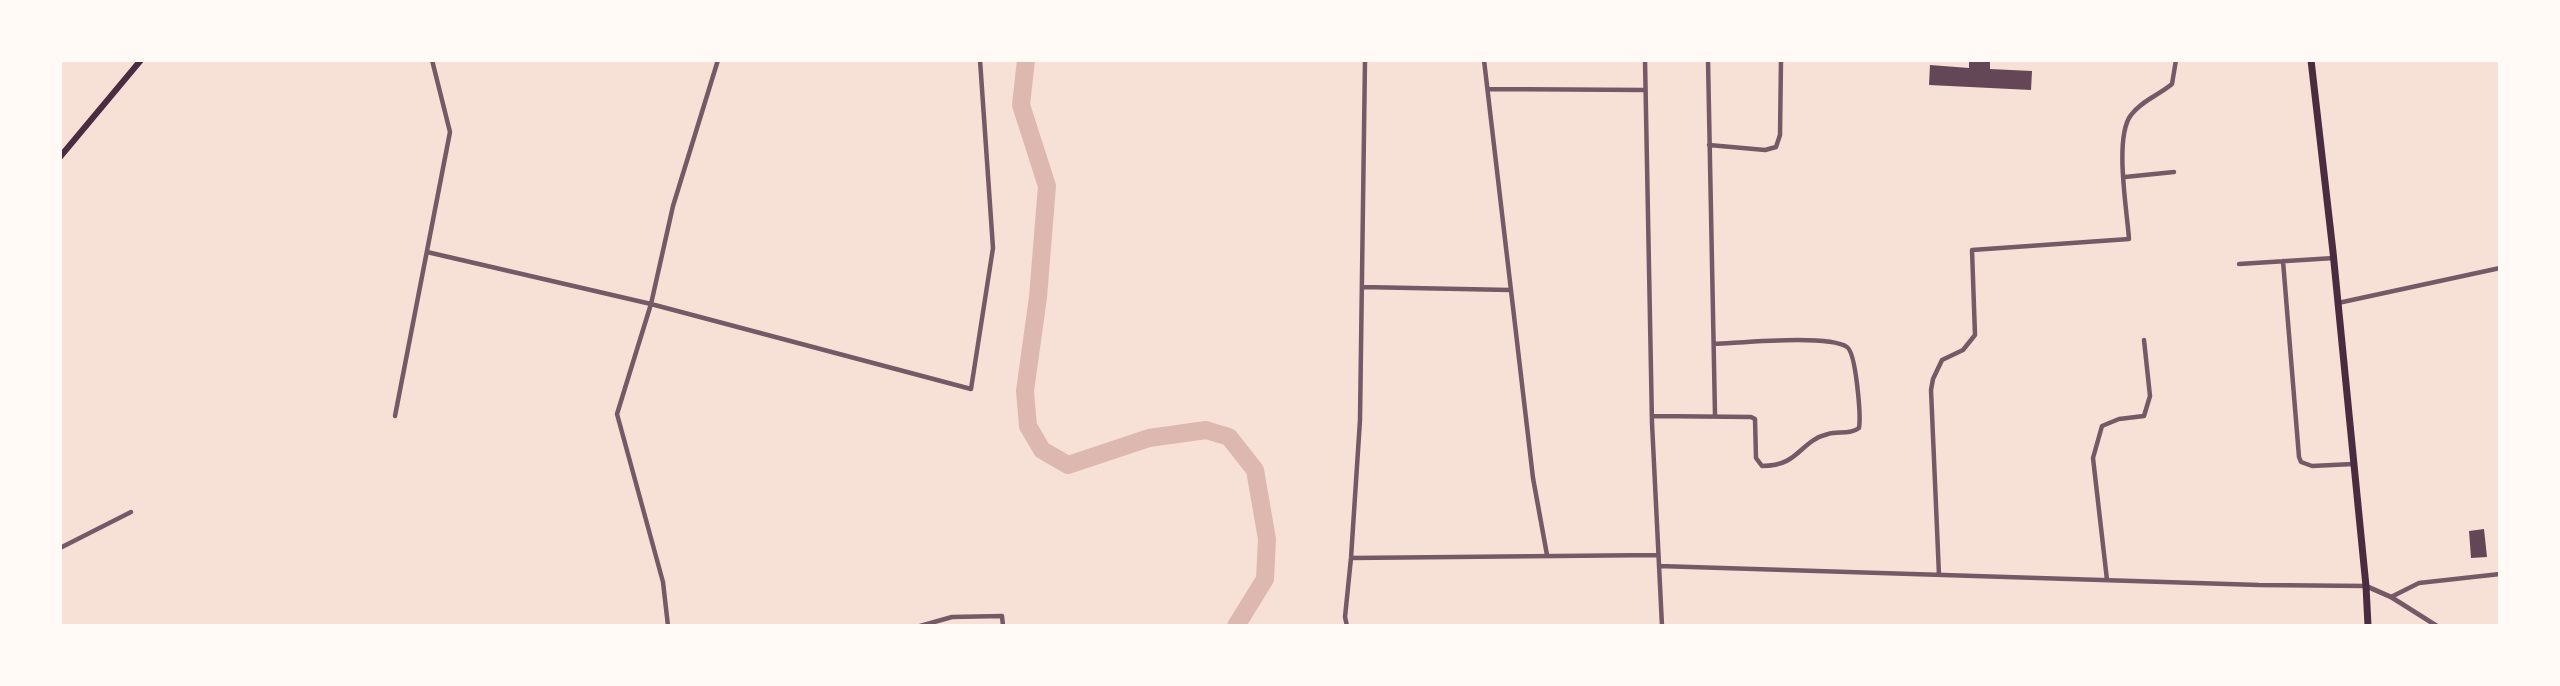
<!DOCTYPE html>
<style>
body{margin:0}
#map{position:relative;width:2560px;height:686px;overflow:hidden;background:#f7e1d7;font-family:Raleway,sans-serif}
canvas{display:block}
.frame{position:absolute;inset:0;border:62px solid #fffaf5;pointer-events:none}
</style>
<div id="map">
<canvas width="2560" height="686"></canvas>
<div class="frame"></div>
</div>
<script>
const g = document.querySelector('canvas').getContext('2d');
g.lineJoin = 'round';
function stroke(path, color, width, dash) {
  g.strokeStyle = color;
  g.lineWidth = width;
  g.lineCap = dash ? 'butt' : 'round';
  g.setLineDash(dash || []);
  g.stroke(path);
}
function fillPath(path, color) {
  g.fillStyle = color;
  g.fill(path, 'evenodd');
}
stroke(new Path2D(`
 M1026 60 1021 105 1047 186 1038 297 1025 391 1028 426 1042 450 1068 465 1149 438 1206 430 1229 437 1255 470 1267 539 1265 579 1236 626`), '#dcb8b0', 18);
fillPath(new Path2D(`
 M1969 60H1990V69L2032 71 2031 90 1929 85 1930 65 1969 68Z
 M2484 529 2487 557 2471 558 2469 531Z`), '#644757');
stroke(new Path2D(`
 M1484 60 1533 478 1547 555
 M1645 60 1652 423 1662 626
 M1708 60 1715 415
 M1488 89 1645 90
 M1709 145 1765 150 1776 147 1780 135 1781 60
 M2125 177 2174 172
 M427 252 651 304 971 389 993 248 980 60
 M2283 261 2299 457 2301 462 2312 466 2353 464
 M2239 264 2334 258
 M1362 287 1510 290
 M2338 303 2500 268
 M395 416 450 132 432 60
 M1652 416 1751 417 1755 419 1756 458 1762 466C1800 466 1799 441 1828 434 1838 431 1850 435 1859 428 1861 415 1856 353 1847 347 1828 334 1740 343 1714 344
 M60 548 131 512
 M1351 558 1658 555
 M1659 566 2259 585 2366 586
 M1939 575 1931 390 1933 379 1942 360 1963 350 1975 335 1972 250 2129 239C2127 210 2114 137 2131 115 2141 101 2159 95 2172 84L2176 60
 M2107 580 2093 458 2102 426 2119 419 2144 416 2150 396 2144 340
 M2391 597 2419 583 2500 574
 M668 626 663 582 617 414 651 304 673 206 718 60
 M920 626 952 617 1002 616 1003 626
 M1347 626 1345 617 1351 558 1360 420 1365 60`), '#755966', 4.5);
stroke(new Path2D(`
 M2366 586 2391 597 2437 626`), '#755966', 5);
stroke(new Path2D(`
 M60 157 141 60`), '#4a2c40', 6);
stroke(new Path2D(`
 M2311 60 2333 252 2366 586 2368 626`), '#4a2c40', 7);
</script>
